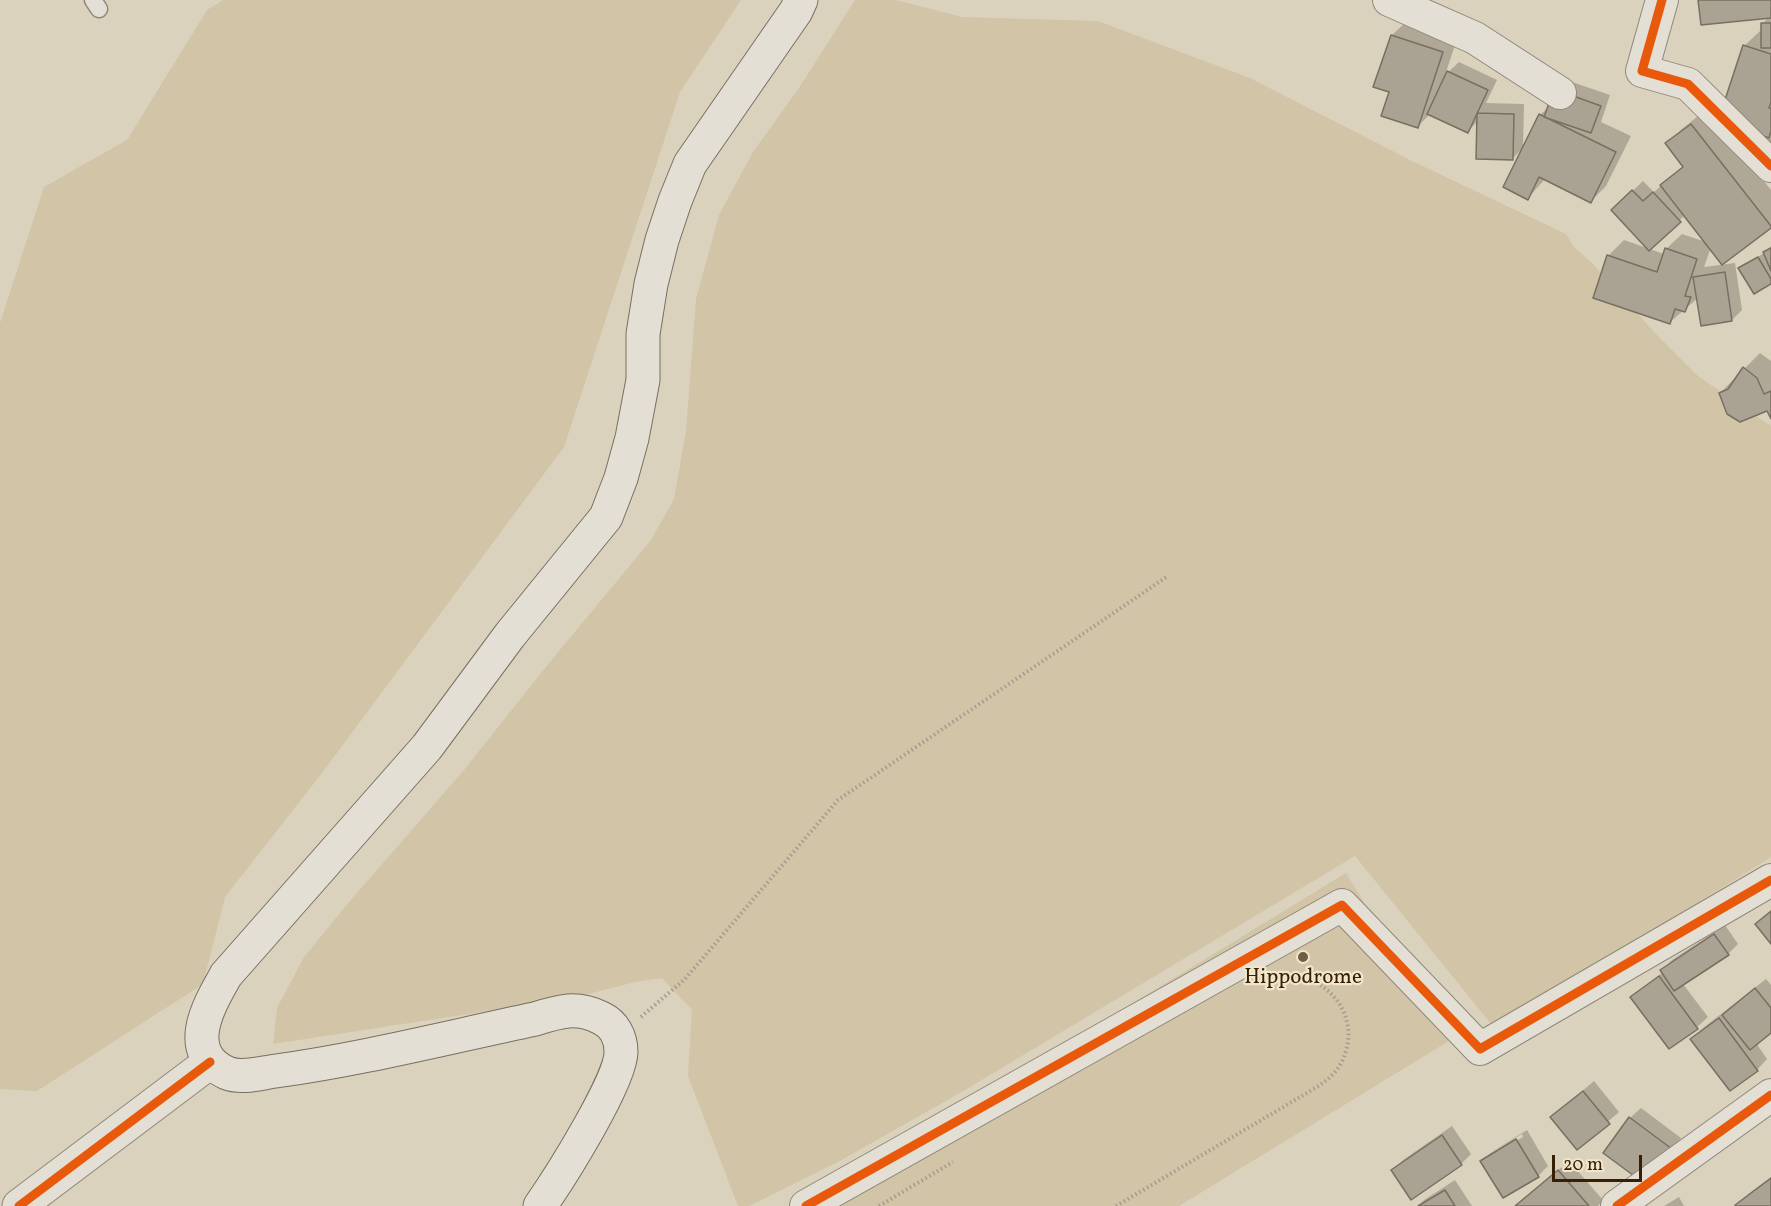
<!DOCTYPE html>
<html>
<head>
<meta charset="utf-8">
<style>
	body { margin:0 }
	#map { position:relative; width:1771px; height:1206px; overflow:hidden; background:#dbd2bd; font-family:Vollkorn,serif }
	canvas { display:block }
	.scale { position:absolute; left:1552px; top:1155px; width:90px; height:27px; box-sizing:border-box; border:3px solid #371e05; border-top:0; padding-left:8px; font-size:18px; line-height:21px; white-space:nowrap; color:#371e05; -webkit-text-stroke:4px #f0e6cc; paint-order:stroke }
</style>
</head>
<body>
<div id="map">
<canvas width="1771" height="1206"></canvas>
<div class="scale">20 m</div>
</div>
<script>
const c = document.querySelector('canvas').getContext('2d');
c.lineJoin = 'round';
function paint(path, color) { c.fillStyle = color; c.fill(path, 'evenodd'); }
function stroke(path, color, width, dash) { c.strokeStyle = color; c.lineWidth = width; c.lineCap = dash ? 'butt' : 'round'; c.setLineDash(dash || []); c.stroke(path); }
function write(font, color, halo, rows, align = 'center') {
  c.font = font + ' Vollkorn,serif'; c.lineWidth = 4.5; c.setLineDash([]); c.textBaseline = 'middle'; c.strokeStyle = halo; c.fillStyle = color; for (const [text, x, y, turn = 0] of rows) {
    c.save(); c.translate(x, y); c.rotate((+turn || 0) * Math.PI / 180); c.textAlign = isNaN(turn) ? turn : align; if (halo) c.strokeText(text, 0, 0); c.fillText(text, 0, 0); c.restore();
  }
}
const green = new Path2D(`
	M223 0H741L680 92 564 447 322 773 225 897 203 984 37 1091 0 1089V323L44 187 127 140 207 10Z
	M855 0H896L962 17 1098 21 1250 78 1412 161 1566 234 1574 247 1593 264 1656 334 1698 376 1771 426V857L1496 1030 1355 856 965 1090 838 1162 749 1206H738L688 1076 692 1010 662 978 635 982 573 998 273 1044 277 1008 304 957 350 901 464 770 549 663 651 540 674 499 686 431 696 299 719 215 753 152 799 88Z
	M1346 873 1449 1041 1179 1206H801Z`);
const shadow = new Path2D(`
	M1700 0H1771V178L1755 148 1767 135 1744 46 1760 31H1762V24L1770 16Z
	M1408 20 1458 36 1445 75 1459 62 1497 80 1486 103 1524 104 1523 148 1512 159 1479 120 1467 132 1430 114 1418 126 1391 91 1392 35Z
	M1566 80 1610 95 1601 122 1631 136 1606 186 1591 201 1545 179 1528 198 1540 115 1550 106Z
	M1707 109 1771 190V226L1711 247 1704 267 1735 263 1742 310 1732 320 1698 298 1670 322 1608 256 1624 240 1664 254 1666 249 1682 234 1706 242 1685 215 1650 249 1613 210 1643 181 1654 192 1684 165 1667 143 1683 128Z
	M1771 246V283L1740 268 1764 253Z
	M1760 353 1771 361V416L1768 409 1720 393Z
	M1725 925 1738 944 1728 954 1683 984 1708 1017 1697 1027 1670 1047 1632 997 1663 972 1662 970 1672 960Z
	M1766 979 1771 985V1031L1756 1043 1767 1059 1757 1070 1730 1089 1692 1039 1703 1028Z
	M1594 1081 1619 1112 1577 1148 1552 1117Z
	M1641 1108 1681 1138 1656 1172 1630 1118Z
	M1452 1126 1471 1154 1461 1164 1393 1170 1403 1160Z
	M1527 1130 1548 1166 1538 1176 1482 1161 1493 1151ZM1522 1134 1523 1137 1492 1155V1152Z
	M1569 1161 1603 1200 1598 1206H1516Z
	M1771 1177V1206H1738L1747 1195Z
	M1455 1180 1472 1206H1418L1424 1200Z
	M1679 1197 1684 1206H1664Z`);
const building = new Path2D(`
	M1698 0H1771V18L1701 25Z
	M1761 23H1771V48H1761Z
	M1391 35 1443 52 1418 128 1381 116 1389 92 1373 87Z
	M1743 45 1771 54V102L1769 108H1771V131L1769 138 1718 121Z
	M1447 71 1488 90 1468 133 1427 114Z
	M1554 89 1601 106 1591 133 1544 117Z
	M1477 113 1514 114 1513 160 1476 159Z
	M1539 114 1616 152 1591 203 1539 177 1528 200 1503 187Z
	M1691 124 1771 226V228L1722 265 1660 185 1683 167 1665 143Z
	M1632 190 1643 201 1653 192 1681 222 1649 251 1611 210Z
	M1665 248 1697 259 1685 296 1691 297 1685 312 1675 309 1670 324 1593 298 1607 255 1657 272Z
	M1771 248V271L1763 252Z
	M1758 257 1771 279V284L1754 294 1738 268Z
	M1725 272 1732 321 1701 326 1693 277Z
	M1743 367 1757 378 1764 394 1771 391V419L1767 411 1740 422 1727 414 1719 393 1728 389Z
	M1771 911V944L1755 924Z
	M1714 934 1729 955 1674 991 1660 970Z
	M1659 976 1698 1029 1669 1049 1630 997Z
	M1755 988 1771 1008V1033L1750 1050 1722 1015Z
	M1719 1018 1758 1071 1730 1091 1690 1039Z
	M1583 1091 1610 1124 1577 1150 1550 1117Z
	M1629 1117 1672 1149 1645 1184 1603 1153Z
	M1442 1135 1462 1165 1411 1200 1391 1170Z
	M1516 1139 1539 1177 1503 1198 1480 1161Z
	M1558 1170 1589 1206H1515Z
	M1771 1178V1206H1736L1735 1205Z
	M1445 1190 1455 1206H1418Z`);
const path = new Path2D(`
	M641 1017 685 979 838 800 1168 576
	M879 1206 953 1162
	M1116 1206 1317 1087C1326 1081 1335 1074 1340 1065 1365 1021 1331 975 1284 974`);
const service = new Path2D(`
	M93 0 99 9`);
const minor = new Path2D(`
	M1389 0 1475 38 1560 93
	M1662 0 1642 71 1688 84 1771 166
	M806 1206 1342 905 1480 1049 1771 880
	M1617 1206 1771 1095`);
const tertiary = new Path2D(`
	M19 1206 210 1062`);
const secondary = new Path2D(`
	M540 1206C559 1179 621 1081 621 1052 621 1037 614 1024 601 1018 577 1006 560 1011 535 1019 449 1037 363 1059 276 1071 261 1073 242 1079 227 1073 181 1052 209 1005 226 975L427 747 510 635 606 517 621 478 632 438 643 380V334L651 284 662 240 675 201 690 164 796 11 801 0`);
const cycleway = new Path2D(`
	M1662 0 1642 71 1688 84 1771 166
	M19 1206 210 1062
	M806 1206 1342 905 1480 1049 1771 880
	M1617 1206 1771 1095`);
const markers = [
	[1303,957,6,"#705d45"]
];
const poiNames = [
	["Hippodrome",1303,979]
];
paint(green, '#d2c4a6');
paint(shadow, '#0003');
paint(building, '#aaa292');
stroke(building, '#786f61', 1.5);
stroke(service, '#908779', 19);
stroke(minor, '#908779', 34);
stroke(tertiary, '#908779', 35);
stroke(secondary, '#786f61', 35);
stroke(path, '#a29c92', 4, [1.5, 3]);
stroke(service, '#e3dfd4', 16);
stroke(minor, '#e3dfd4', 32);
stroke(tertiary, '#e3dfd4', 33);
stroke(secondary, '#e3dfd4', 33);
stroke(cycleway, '#e8590c', 9);
for (const [x, y, r, color] of markers) { const dot = new Path2D(); dot.arc(x, y, r, 0, 2 * Math.PI); c.fillStyle = color; c.fill(dot); stroke(dot, '#f0e6cc', 2); }
write('21px', '#371e05', '#f0e6cc', poiNames);
</script>
</body>
</html>
